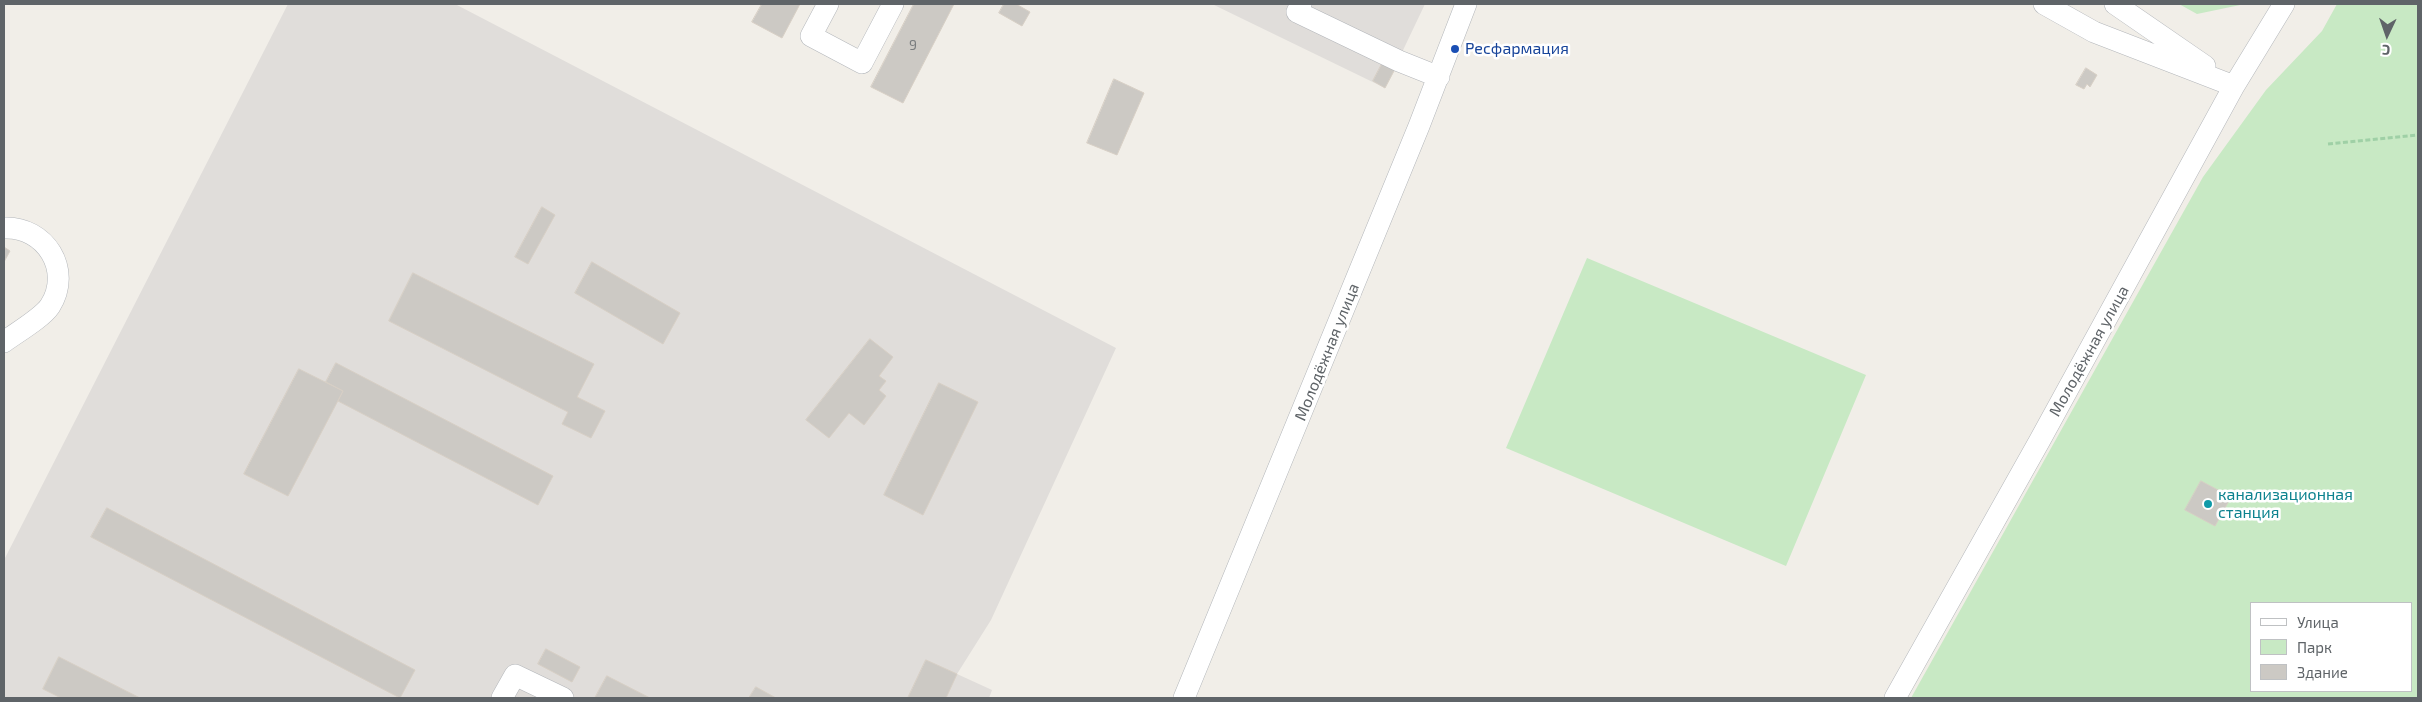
<!DOCTYPE html>
<html>
<head>
<meta charset="utf-8">
<style>
	body { margin:0 }
	#map { position:relative; width:2422px; height:702px; overflow:hidden; background:#f1eee8; font-family:"Exo 2",sans-serif }
	canvas { display:block }
	.frame { position:absolute; inset:0; border:5px solid #5f6468; pointer-events:none }
	.legend { position:absolute; left:2250px; top:602px; width:162px; height:90px; box-sizing:border-box; background:#fff; border:1px solid #bfc1c3; margin:0; padding:6px 9px; list-style:none; font-size:15px; color:#5f6468 }
	.legend li { display:flex; align-items:center; gap:10px; height:25px }
	.legend b { width:25px; border:1px solid #bfc1c3 }
	.north { position:absolute; left:2362px; top:10px; width:50px; height:50px; -webkit-text-stroke:4px #fff; paint-order:stroke; rotate:183deg; font-size:14px; font-weight:700; line-height:20px; text-align:center; color:#5f6468 }
	.north::after { content:''; display:block; margin:auto; width:18px; height:22px; background:#5f6468; clip-path:polygon(50% 0,100% 100%,50% 72%,0 100%) }
</style>
</head>
<body>
<div id="map">
<canvas width="2422" height="702"></canvas>
<div class="frame"></div>
<ul class="legend">
<li><b style="height:6px;background:#fff"></b>Улица</li>
<li><b style="height:14px;background:#c8e9c4"></b>Парк</li>
<li><b style="height:14px;background:#ccc9c4"></b>Здание</li>
</ul>
<div class="north">С</div>
</div>
<script>
const c = document.querySelector('canvas').getContext('2d');
c.lineJoin = 'round';
function paint(path, color) { c.fillStyle = color; c.fill(path, 'evenodd'); }
function stroke(path, color, width, dash) { c.strokeStyle = color; c.lineWidth = width; c.lineCap = dash ? 'butt' : 'round'; c.setLineDash(dash || []); c.stroke(path); }
function write(font, color, halo, rows, align = 'center') {
  c.font = font + ' "Exo 2",sans-serif'; c.lineWidth = 5; c.setLineDash([]); c.textBaseline = 'middle'; c.strokeStyle = halo; c.fillStyle = color; for (const [text, x, y, turn = 0] of rows) {
    c.save(); c.translate(x, y); c.rotate((+turn || 0) * Math.PI / 180); c.textAlign = isNaN(turn) ? turn : align; if (halo) c.strokeText(text, 0, 0); c.fillText(text, 0, 0); c.restore();
  }
}
const industrial = new Path2D(`
	M288 4H455L1116 348 991 620 957 674 992 690 989 698H4V560Z
	M1212 4H1425L1385 88Z`);
const green = new Path2D(`
	M2179 4H2245L2197 14Z
	M2337 4H2418V698H1911L2203 177 2266 90 2322 31ZM2251 603H2411V691H2251Z
	M1587 258 1866 375 1786 566 1506 448Z`);
const building = new Path2D(`
	M762 4H800L782 38 752 22Z
	M914 4H954L903 103 871 87Z
	M1004 4H1016L1030 12 1022 26 999 13Z
	M1383 62 1395 69 1385 88 1373 81Z
	M2086 68 2097 75 2090 87 2087 84 2084 89 2076 85Z
	M1114 79 1144 93 1117 155 1087 143Z
	M542 207 555 215 528 264 515 257Z
	M4 247 10 251 4 262Z
	M592 262 680 313 663 344 575 293Z
	M413 273 594 364 577 397 605 411 591 438 562 424 568 412 389 321Z
	M870 339 893 357 879 376 886 381 879 390 886 396 864 425 849 413 829 438 806 420Z
	M336 363 553 476 538 505 338 401 343 391 326 382Z
	M299 369 343 391 288 496 244 474Z
	M939 383 978 402 923 515 884 495Z
	M2201 481 2231 497 2215 526 2185 510Z
	M107 508 415 670 400 698 91 537Z
	M546 649 580 667 572 682 538 664Z
	M59 657 140 698H61L43 689Z
	M926 660 957 674 946 698H908Z
	M607 676 650 698H595Z
	M756 687 776 698H749Z`);
const path = new Path2D(`
	M2328 144 2418 135`);
const minor = new Path2D(`
	M828 4 811 36 862 63 893 4
	M1301 4 1297 12 1399 61 1439 77
	M2044 4 2094 32 2234 86
	M2115 4 2205 66
	M4 228C45 226 73 270 50 306 42 318 16 333 4 342
	M502 698 515 675 563 698
	M1184 698 1419 126 1466 4
	M1895 698 2040 440 2234 86 2284 4`);
const markers = [
	[1455,49,5,"#1a4fb4"],
	[2208,504,5,"#0f9aa8"]
];
const numberNames = [
	["9",913,45]
];
const transitNames = [
	["Ресфармация",1465,49]
];
const streetNames = [
	["Молодёжная улица",2089,351,-61],
	["Молодёжная улица",1327,352,-68]
];
const cultureNames = [
	["канализационная",2218,495],
	["станция",2218,513]
];
paint(industrial, '#e0ddda');
paint(green, '#c8e9c4');
paint(building, '#ccc9c4');
stroke(building, '#d7cfc5', 1);
stroke(minor, '#b3b6ba', 22);
stroke(path, '#9fd0a6', 3, [5, 2.5]);
stroke(minor, '#fff', 21);
for (const [x, y, r, color] of markers) { const dot = new Path2D(); dot.arc(x, y, r, 0, 2 * Math.PI); c.fillStyle = color; c.fill(dot); stroke(dot, '#fff', 2); }
write('14px', '#7a7d7f', null, numberNames);
write('16px', '#164399', '#fff', transitNames, 'left');
write('16px', '#5f6468', '#fff', streetNames);
write('16px', '#0d838f', '#fff', cultureNames, 'left');
</script>
</body>
</html>
